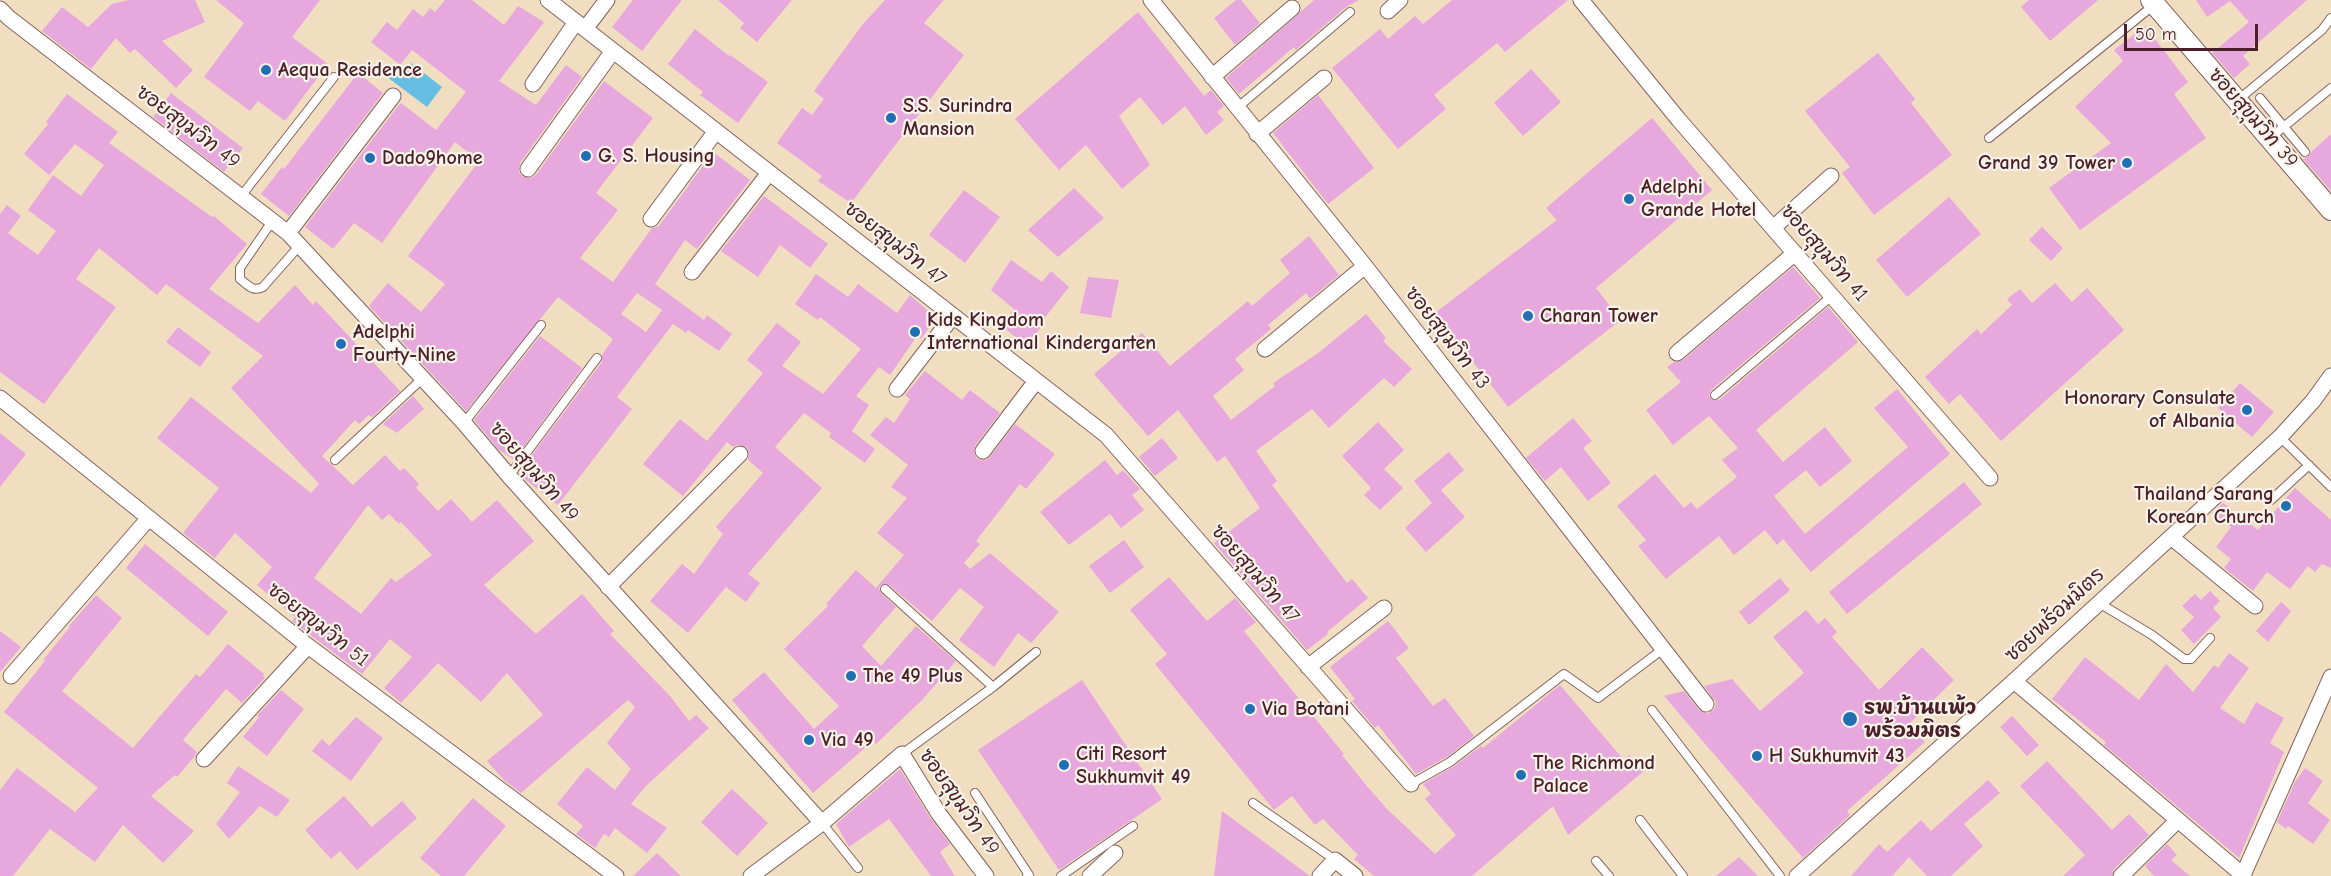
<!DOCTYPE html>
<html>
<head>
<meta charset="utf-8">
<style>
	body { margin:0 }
	#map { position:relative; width:2331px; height:876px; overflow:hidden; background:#f1dec0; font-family:"Comic Neue",sans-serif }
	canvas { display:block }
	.scale { position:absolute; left:2124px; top:24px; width:134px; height:27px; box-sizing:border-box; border:3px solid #4a1f2b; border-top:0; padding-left:8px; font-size:18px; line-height:21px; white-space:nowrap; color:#4a1f2b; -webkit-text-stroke:4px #f7f3e8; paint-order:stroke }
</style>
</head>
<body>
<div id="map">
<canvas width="2331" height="876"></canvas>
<div class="scale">50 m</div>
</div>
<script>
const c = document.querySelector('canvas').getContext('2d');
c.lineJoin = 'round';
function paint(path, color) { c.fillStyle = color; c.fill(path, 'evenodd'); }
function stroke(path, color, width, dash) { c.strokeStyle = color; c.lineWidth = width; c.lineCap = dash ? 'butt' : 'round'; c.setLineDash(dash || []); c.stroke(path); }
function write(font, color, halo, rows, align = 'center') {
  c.font = font + ' "Comic Neue","Playpen Sans Thai",sans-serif'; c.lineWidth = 4.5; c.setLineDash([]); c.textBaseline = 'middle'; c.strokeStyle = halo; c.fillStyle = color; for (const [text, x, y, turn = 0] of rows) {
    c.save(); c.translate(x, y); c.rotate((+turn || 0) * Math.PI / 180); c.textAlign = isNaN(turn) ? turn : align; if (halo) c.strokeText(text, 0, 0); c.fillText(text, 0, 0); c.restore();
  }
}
const water = new Path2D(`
	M411 63 442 87 427 107 387 77 395 67 404 73Z`);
const building = new Path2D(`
	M128 0H195L205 22 162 41 193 70 176 88 135 49 130 53 116 38 91 69 42 31 62 7 88 27 112 4Z
	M216 0H320L292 37 328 64 285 121 258 101 250 111 204 77 244 23Z
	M445 0H472L504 25 518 6 544 22 499 81 536 105 566 65 582 77 520 163 519 172 523 177 531 178 536 175 604 81 653 118 596 193 618 210 580 258 613 282 652 228 659 226 713 152 750 180 697 249 685 240 655 284 704 320 707 315 732 334 719 351 688 330 686 333 673 324 617 397 632 409 558 505 526 480 523 477 528 471 523 467 602 362V355L613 339 558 297 466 411 369 306 388 283 421 312 445 284 408 256 479 161 455 142 382 243 354 223 333 249 305 227 399 105 401 103 436 130 466 92 412 50 400 65 371 42 387 22 397 30 413 9 423 17 430 8 435 12ZM637 293 662 310 646 332 621 314Z
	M633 0H682L642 51 612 27Z
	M718 0H792L757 42 740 28 744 23Z
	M885 0H944L924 23 964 55 851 203 818 181 822 176 777 143 802 108 812 115 824 99 814 91 862 25Z
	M1236 0H1241L1260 23 1235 45 1214 18Z
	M1314 0H1359L1346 7 1296 50 1294 47 1239 94 1226 78Z
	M1452 0H1568L1505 52 1497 43 1434 95 1446 109 1398 149 1332 68 1380 29 1388 39 1415 16 1423 24Z
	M2029 0H2098L2050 41 2021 7Z
	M2196 0H2307L2243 56 2250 64 2234 78 2212 53 2249 22 2230 1 2207 17Z
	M1138 12 1204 96 1211 90 1224 106 1217 112 1224 120 1206 135 1185 106 1163 125 1140 97 1119 116 1150 165 1122 189 1086 145 1059 170 1015 119Z
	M2145 26 2188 82 2174 94 2206 138 2080 230 2049 188 2111 143 2075 107 2123 61 2114 50Z
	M695 29 729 56 730 55 768 82 738 123 700 95 703 92 668 64Z
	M1878 53 1915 99 1911 103 1952 155 1874 215 1842 173 1850 167 1805 111Z
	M1531 69 1561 102 1523 136 1494 103Z
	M358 73 383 93 289 216 261 194 282 167 284 169Z
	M171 93 243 148 224 172 153 117Z
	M67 94 118 132 109 143 212 217 214 216 247 244 209 289 258 323 295 285 313 305 316 301 400 391 372 417 369 415 359 424 355 420 322 456 353 485 385 455 400 471 404 468 419 484 416 488 438 511 451 499 472 522 497 500 534 541 484 585 536 634 582 594 614 631 610 634 670 696 689 721 696 715 709 728 645 787 631 804 667 828 647 853 615 828 609 837 604 834 595 848 576 834 583 826 557 804 587 767 615 790 631 769 607 743 635 707 628 700 521 793 504 780 487 761 543 715 507 673 481 702 438 663 401 703 384 688 412 657 390 639 362 674 292 621 295 617 257 585 272 567 235 533 215 558 183 533 219 488 157 438 191 397 311 493 319 484 231 388 263 356 166 284 157 295 99 248 76 279 116 307 44 404 0 372V214L7 205 21 216 8 233 38 255 56 231 28 210 53 175 81 196 104 165 75 144 49 175 24 154 48 124 46 122ZM368 505 382 520 389 514 399 524 401 522 432 555 396 582 391 578 361 614 314 578Z
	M1318 95 1374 168 1328 204 1273 133Z
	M1652 118 1712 190 1596 288 1621 320 1508 407 1435 313 1557 220 1546 208Z
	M2331 134V191L2303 159 2309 156 2311 152Z
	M1074 188 1104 218 1058 257 1028 230Z
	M964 190 1000 217 965 263 929 235Z
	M764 196 828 244 810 268 780 245 758 277 721 251Z
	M1949 197 1981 234 1907 297 1876 260Z
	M2042 227 2063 248 2051 261 2029 240Z
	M1309 236 1339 275 1310 299 1306 293 1268 325 1271 329 1235 359 1244 370 1213 396 1231 420 1275 386 1273 383 1317 354 1366 314 1386 338 1383 341 1412 369 1394 387 1384 378 1329 428 1312 409 1256 451 1277 481 1272 485 1347 583 1352 579 1368 598 1327 632 1328 634 1307 650 1214 543 1260 508 1225 456 1217 462 1178 410 1148 436 1094 374 1142 333 1170 366 1248 301 1252 306 1290 273 1280 260Z
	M1011 260 1042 282 1051 271 1069 287 1043 320 1045 322 1026 346 1001 325 1014 309 991 290Z
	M1793 267 1820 298 1711 390 1709 395 1712 400H1719L1828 307 1858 342 1756 430 1783 462 1825 427 1852 461 1820 487 1806 470 1774 496 1805 534 1908 447 1874 408 1897 389 1950 454 1811 572 1783 539 1777 545 1765 530 1734 555 1719 536 1666 579 1638 546 1646 540 1617 506 1655 474 1684 508 1691 502 1697 509 1737 477 1722 460 1738 448 1709 416 1673 445 1646 410 1681 382 1667 367 1674 362 1683 360Z
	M816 274 848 297 858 284 897 313 910 295 936 318 921 339 917 336 890 375 879 367 856 396 869 405 852 431 875 449 865 463 829 437 831 433 804 413 775 447 822 488 748 574 760 583 746 602 726 587 688 633 650 601 682 564 694 574 723 534 716 527 763 473 748 460 749 452 746 447 738 445 733 447 727 442 683 496 643 464 680 419 707 441 763 373 747 360 777 323 801 342 782 366 823 394 861 349 820 317 818 320 795 304Z
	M1088 277 1119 280 1111 318 1080 313Z
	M2055 283 2072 302 2087 288 2124 330 2001 441 1960 394 1949 404 1925 377 1977 329 1981 334 2012 305 2007 299 2020 289 2032 303Z
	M178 327 211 352 200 367 166 342Z
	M540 336 582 368 514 460 498 449 474 420Z
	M925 371 962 400 970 390 1000 413 975 446 974 454 978 459 986 460 990 457 1015 424 1055 454 1026 489 1020 484 976 541 980 544 964 563 970 569 990 553 1059 612 1031 643 1018 633 994 667 959 640 984 607 960 588 932 621 889 585H881L879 588 881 593 896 607 862 646 881 666 916 626 956 661 922 700 876 744 873 741 813 793 732 700 764 672 814 729 839 706 784 649 828 606 826 604 856 570 876 588 904 555 877 533 907 498 891 487 908 465 870 435 886 417 894 423 910 399 905 395Z
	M2240 383 2274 412 2252 437 2218 408Z
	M413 396 424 409 397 433 383 424Z
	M1573 418 1592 441 1583 448 1611 483 1588 501 1561 467 1545 481 1526 458Z
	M1378 422 1404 450 1384 469 1403 488 1380 510 1364 495 1371 488 1342 456Z
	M0 433 26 454 0 487Z
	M1162 438 1178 458 1155 476 1139 457Z
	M1449 452 1464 470 1441 490 1465 517 1426 552 1405 528 1432 503 1414 481Z
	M1105 460 1117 475 1123 470 1140 489 1132 495 1144 510 1121 528 1110 514 1069 545 1040 512Z
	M1964 482 1982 504 1847 614 1829 592Z
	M2295 488 2331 520V568L2322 564 2315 572 2308 566 2290 589 2267 572 2253 591 2224 568 2231 559 2216 547 2231 527 2212 513 2223 503 2258 530Z
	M1124 540 1144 567 1110 593 1089 566Z
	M145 544 228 612 208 636 126 568Z
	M1169 577 1207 621 1235 598 1256 622 1244 631 1344 754 1342 755 1366 785 1387 809 1435 854 1456 835 1425 799 1431 794 1423 784 1453 767 1481 746 1483 748 1560 685 1623 759 1629 755 1645 770 1568 835 1553 806 1472 876H1374L1354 859 1358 855 1323 819 1315 825 1292 796 1274 810 1155 664 1167 654 1130 610Z
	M1780 578 1790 590 1749 625 1739 612Z
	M2210 591 2220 601 2213 608 2221 617 2194 644 2181 630 2194 617 2182 606 2195 594 2201 600Z
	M96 595 122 618 62 691 133 748 196 674 200 677 228 644 264 674 263 676 265 678 242 703 226 689 183 740 197 752 195 756 177 777 175 775 151 796 194 831 163 863 123 825 95 862 50 829 13 876H0V790L17 768 75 812 98 788 4 712 45 661 43 660 70 627 69 626Z
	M2281 602 2291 611 2268 642 2256 631Z
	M1806 610 1818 624 1825 618 1837 632 1832 637 1879 690 1922 647 1954 680 1909 724 1925 742 1847 811 1850 815 1803 858 1664 696 1684 691 1699 710 1708 714 1715 708 1716 702 1704 686 1732 679 1760 711 1804 673 1773 637Z
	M1388 621 1409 648 1396 658 1433 706 1445 698 1474 736 1447 757 1416 774 1378 725 1375 728 1352 701 1355 699 1330 667Z
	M0 631 21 647 0 672Z
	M2229 653 2249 668 2220 708 2244 724 2256 702 2284 718 2270 743 2284 752 2239 858 2104 745 2106 742 2052 699 2085 657 2139 700 2166 664 2193 692 2214 665 2218 668Z
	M1082 680 1162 799 1059 870 978 750Z
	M281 690 304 709 267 756 243 737 259 717 257 716Z
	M2012 716 2039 745 2027 756 2000 727Z
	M356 717 383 738 351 781 312 751 322 739 329 746Z
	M2047 761 2112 830 2129 814 2149 835 2114 869 2112 876H2063L2085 855 2020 786Z
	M238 766 290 800 277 817 260 806 229 839 216 824 240 792 227 783Z
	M2305 768 2323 781 2308 803 2330 820 2313 844 2288 826 2286 829 2277 822 2295 782Z
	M900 769 931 819 950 844 940 852 955 876H931L889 819 849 847 836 824Z
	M1988 780 2000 793 1964 824 1983 846 1951 876H1927L1909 857 1892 876H1851L1879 844 1887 852 1921 820 1931 831Z
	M732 789 768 823 737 856 701 822Z
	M344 796 372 827 402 801 417 818 357 870 340 851 331 859 305 830Z
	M473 798 506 826 464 876H441L420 858Z
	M1222 811 1310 876H1214Z
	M2167 844 2177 855 2171 860 2190 876H2154L2145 866Z
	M657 853 681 876H633Z
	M1739 857 1758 876H1716Z`);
const service = new Path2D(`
	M2260 98 2305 152
	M2238 100 2322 30 2331 18
	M1237 108 1350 12
	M1989 138 2154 5
	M2270 138 2331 88
	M242 195 334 77
	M273 220 240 268V279C249 286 253 292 263 287L300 245
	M1715 395 1833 295
	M464 423 541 325
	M2280 437 2331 487
	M335 460 423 378
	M509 476 597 358
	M2271 500 2309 465
	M885 589 993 687
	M2099 603 2152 635 2184 659H2191L2210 638
	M1652 710 1780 876
	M902 754 993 687 1036 652
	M1411 784 1450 762 1564 674 1598 698 1663 649
	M975 793 1029 875 1027 876
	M1253 803 1335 860
	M1640 820 1683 876
	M822 823 858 868
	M1596 861 1609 876
	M1061 876 1133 826`);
const minor = new Path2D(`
	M548 0 1106 435 1411 784
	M1151 0 1365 266 1706 704
	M1581 0 1679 120 1990 478
	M0 9 9 18 288 233 464 423 509 476 822 823
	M1388 11 1400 0
	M585 29 607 0
	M1212 77 1292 8
	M533 84 576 22
	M1257 134 1324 78
	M528 169 613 51
	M651 219 716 131
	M1773 228 1831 176
	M288 233 393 96
	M692 272 769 173
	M1265 349 1365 266
	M1677 353 1795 253
	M897 389 953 316
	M0 398 308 646 616 876
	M983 451 1036 381
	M2171 537 2255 606
	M608 587 740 454
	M1308 667 1384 608
	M11 676 149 518
	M2014 681 2244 876
	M204 759 308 646
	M2243 875 2331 677
	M751 876 822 823 902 754 939 814 986 876
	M1090 876 1115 853
	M1320 876 1335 860 1355 876
	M1797 876 2014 681 2280 437 2313 401 2331 376
	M2121 876 2178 820`);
const tertiary = new Path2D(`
	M2151 0 2331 210`);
const markers = [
	[266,70,6,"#1f6fb2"],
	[891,118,6,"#1f6fb2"],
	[586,156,6,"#1f6fb2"],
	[370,158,6,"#1f6fb2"],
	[2127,163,6,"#1f6fb2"],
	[1629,199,6,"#1f6fb2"],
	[1528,316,6,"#1f6fb2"],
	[915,332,6,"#1f6fb2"],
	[341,344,6,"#1f6fb2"],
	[2247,410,6,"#1f6fb2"],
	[2286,506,6,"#1f6fb2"],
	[851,676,6,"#1f6fb2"],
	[1250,709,6,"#1f6fb2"],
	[1850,719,8,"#1f6fb2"],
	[809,740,6,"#1f6fb2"],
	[1757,756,6,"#1f6fb2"],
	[1064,765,6,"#1f6fb2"],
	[1521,775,6,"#1f6fb2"]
];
const poiNames = [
	["Aequa Residence",278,70],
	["S.S. Surindra",903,106],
	["Mansion",903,129],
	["G. S. Housing",598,156],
	["Dado9home",382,158],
	["Grand 39 Tower",2115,163,"right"],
	["Adelphi",1641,187],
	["Grande Hotel",1641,210],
	["Charan Tower",1540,316],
	["Kids Kingdom",927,320],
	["International Kindergarten",927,343],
	["Adelphi",353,332],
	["Fourty-Nine",353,355],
	["Honorary Consulate",2235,398,"right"],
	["of Albania",2235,421,"right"],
	["Thailand Sarang",2274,494,"right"],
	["Korean Church",2274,517,"right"],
	["The 49 Plus",863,676],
	["รพ.บ้านแพ้ว",1864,708],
	["พร้อมมิตร",1864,731],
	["Via Botani",1262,709],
	["Via 49",821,740],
	["Citi Resort",1076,754],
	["Sukhumvit 49",1076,777],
	["H Sukhumvit 43",1769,756],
	["The Richmond",1533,763],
	["Palace",1533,786]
];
const streetNames = [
	["ซอยสุขุมวิท 39",2253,118,49],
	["ซอยสุขุมวิท 49",188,127,37],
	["ซอยสุขุมวิท 47",895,244,38],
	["ซอยสุขุมวิท 41",1824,253,49],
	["ซอยสุขุมวิท 43",1447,338,52],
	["ซอยสุขุมวิท 49",534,472,49],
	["ซอยสุขุมวิท 47",1255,574,49],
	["ซอยพร้อมมิตร",2055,615,-43],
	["ซอยสุขุมวิท 51",318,625,38],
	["ซอยสุขุมวิท 49",959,802,55]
];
paint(water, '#66bfe3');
paint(building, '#e7a8dd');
stroke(service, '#84625f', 10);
stroke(minor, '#84625f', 17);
stroke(tertiary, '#84625f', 22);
stroke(service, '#fff', 8);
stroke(minor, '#fff', 15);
stroke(tertiary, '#fff', 20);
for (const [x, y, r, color] of markers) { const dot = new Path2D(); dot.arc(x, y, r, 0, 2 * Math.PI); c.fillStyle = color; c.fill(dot); stroke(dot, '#f7f3e8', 2); }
write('bold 20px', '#4a1f2b', '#f7f3e8', poiNames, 'left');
write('20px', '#4a1f2b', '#f7f3e8', streetNames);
</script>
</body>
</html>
